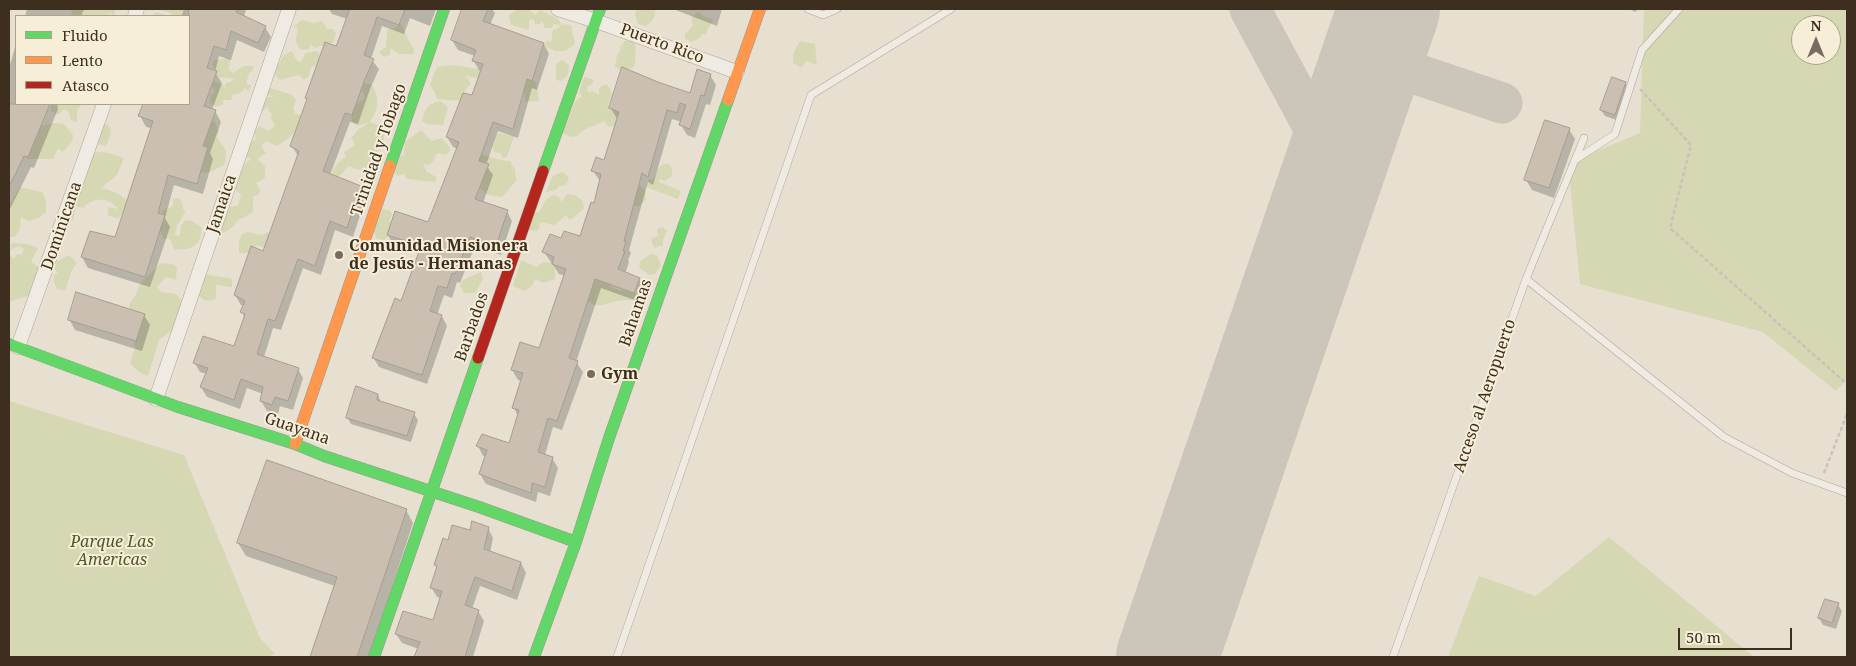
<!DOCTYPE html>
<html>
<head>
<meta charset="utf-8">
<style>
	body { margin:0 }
	#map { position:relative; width:1856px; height:666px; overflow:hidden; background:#e7e0d1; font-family:"Noto Serif",serif }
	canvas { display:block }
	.frame { position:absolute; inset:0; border:10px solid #3d2e20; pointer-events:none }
	.legend { position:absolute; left:15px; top:15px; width:175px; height:90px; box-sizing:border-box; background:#f7eed8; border:1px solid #ada18e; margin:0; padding:6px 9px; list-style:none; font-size:15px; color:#3d2e20 }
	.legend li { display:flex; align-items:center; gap:10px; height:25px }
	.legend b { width:25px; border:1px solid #ada18e }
	.north { position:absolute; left:1791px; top:15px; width:50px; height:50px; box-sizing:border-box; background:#f7eed8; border:1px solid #ada18e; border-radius:50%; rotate:0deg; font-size:14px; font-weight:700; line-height:20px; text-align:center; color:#3d2e20 }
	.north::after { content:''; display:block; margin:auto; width:18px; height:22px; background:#786c5e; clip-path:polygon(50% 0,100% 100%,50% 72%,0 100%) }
	.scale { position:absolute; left:1678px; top:628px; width:114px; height:22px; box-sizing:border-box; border:2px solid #3d2e20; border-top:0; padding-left:6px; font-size:15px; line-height:18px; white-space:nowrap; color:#3d2e20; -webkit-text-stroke:4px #f7eed8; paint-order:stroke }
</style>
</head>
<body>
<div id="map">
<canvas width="1856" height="666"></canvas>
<div class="frame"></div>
<ul class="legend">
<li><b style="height:6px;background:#63d668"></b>Fluido</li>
<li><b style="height:6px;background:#ff974d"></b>Lento</li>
<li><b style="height:6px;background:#b3261e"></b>Atasco</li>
</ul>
<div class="north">N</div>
<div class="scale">50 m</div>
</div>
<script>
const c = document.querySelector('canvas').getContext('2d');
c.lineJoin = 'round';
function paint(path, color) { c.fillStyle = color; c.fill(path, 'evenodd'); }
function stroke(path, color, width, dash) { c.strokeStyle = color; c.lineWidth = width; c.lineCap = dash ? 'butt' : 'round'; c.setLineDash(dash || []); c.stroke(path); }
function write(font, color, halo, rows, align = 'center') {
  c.font = font + ' "Noto Serif",serif'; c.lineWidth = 4; c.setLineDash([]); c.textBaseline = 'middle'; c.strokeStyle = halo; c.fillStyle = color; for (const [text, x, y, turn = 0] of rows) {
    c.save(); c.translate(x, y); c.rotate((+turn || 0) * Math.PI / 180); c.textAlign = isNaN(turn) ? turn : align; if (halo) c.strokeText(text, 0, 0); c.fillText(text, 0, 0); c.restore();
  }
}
const green = new Path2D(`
	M71 9H116L114 16 109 13 108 16H72Z
	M158 9H184L186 16H152L156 12 168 16 172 15 170 13Z
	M514 9H529L535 15 540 10 558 19 561 24 571 25 575 44 565 51H555L545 46 547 40 551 42 553 30 558 28 561 25 553 24 552 28H545L542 21 540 24H535L534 20 531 19 529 21V30L511 25 509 16 512 12 515 13Z
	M637 9H654C657 17 652 21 646 26L638 24 635 15Z
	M1644 9H1847V379L1836 391 1763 332 1580 284 1568 163 1640 133ZM1801 25H1831V55H1801Z
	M698 11 703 16 713 20 705 35 702 34 700 38 692 42 685 39V34L693 25 691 18Z
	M302 20 314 23 322 21 327 29H333L336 33 334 42 315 48 311 44 309 49 302 50C295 44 295 39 298 30L294 26Z
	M400 23C406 33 408 40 414 49L413 54H399L390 48V55L384 57 379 52 386 47 387 30 397 27Z
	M625 41H634C636 48 636 59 634 67 628 70 622 72 615 67L617 55 621 50 620 47Z
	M800 41 815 44 817 65 806 61 802 68 793 63V54Z
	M292 51 296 59 300 63 306 53 318 51 320 56 318 64 311 67 309 76 304 80 299 75 280 80 273 73 283 56Z
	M230 58 229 70 233 73 243 66H254L252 71 249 73 246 84 251 85 249 92 245 88 239 94H233L231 100H222L224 104 216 107 210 102 211 95 215 92 211 84 215 81 223 85 225 89V84L235 79 218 77 212 64 214 60Z
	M562 60 569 65 568 75 561 81 556 80V64Z
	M452 65C480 69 509 73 536 82L539 101 525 102 524 91 478 78 466 76 471 84 466 89 460 101 437 99 434 91 430 85 437 67Z
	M584 77 594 80 592 84 587 87 588 93 592 91 599 95V89L601 86 606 84C614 91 612 98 607 106L621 113 615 126 609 127 604 121C598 124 594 126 588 128 575 134 579 142 562 133L575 101 581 97V94L579 93Z
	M363 83 371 84C380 95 379 110 370 122L384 127V139L378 144 377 154 368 170 355 169 349 166 337 178 331 176C335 166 337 162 346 157L344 152 354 146V141L351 138 359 129 368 123 357 126 351 120C352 109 355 104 365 98L362 91Z
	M268 87 292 95 296 100 293 109 295 114 301 115C298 131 290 138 277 146L266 141 261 146 266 153 257 159 265 166V178L256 183 260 190 259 195 253 196V212L243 218 239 219C232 230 223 234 210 237L222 203 231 207 238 205 241 195 234 188C237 176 241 167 251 159L245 156V146L256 139 255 131 260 126 268 131 275 126 271 118 272 115 268 109V106L263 111 260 110 264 97H272L274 96 266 95Z
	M440 101 448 107 443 125 427 124 422 121C424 109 428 104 440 101Z
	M51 104 55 105V104H82L77 110V122L71 120 69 112 64 109 58 115 51 111Z
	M208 116 215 122 219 131 217 137 226 151 225 164 211 172 200 173 195 166 203 146Z
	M54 123 64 124 73 135 72 142 62 152 58 148 53 159H27L40 126Z
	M107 124 110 128 111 134 106 146 94 143 98 127Z
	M421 130 432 141 441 138 449 146 450 151 446 155 438 153 435 156 433 162 428 165 423 163 426 171 436 177V182L407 179 404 174 397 176 394 172 401 156 406 154 404 153 405 142Z
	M498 133 514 136 507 157 503 158 500 153 494 152 493 147Z
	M98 152 109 153 124 158 117 175 101 188C113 191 121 194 130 203L118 219 108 215V207L118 209C107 196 94 197 83 208L76 206 73 220 68 221 89 155Z
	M481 154C491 157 500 161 510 161L515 170 516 181 502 197 488 195 475 184 484 163 477 160Z
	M663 164H669L672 169V176L665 181 660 179 659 182 681 191 678 199 646 187 649 179 653 180 657 170Z
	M562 172 567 175 569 179 566 185 559 186 555 190 546 192 553 176Z
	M641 186 645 190 646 200 639 206H632L636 187Z
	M20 187 42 192 46 201V212L39 218 28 221 21 217 20 229 15 237H9V213L11 212 10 204Z
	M567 194 575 195 583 201 584 208 572 219H569L566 215 555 225 540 222 539 229 537 231 527 230 529 214 540 211C546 201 542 201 554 195L560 198 561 202Z
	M180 198 185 212 177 226 175 235 178 236 180 234 181 225 186 220 192 221 201 227C204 244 190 252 174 249L170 239H164L158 227 164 217 162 211 173 206V199Z
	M383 209 390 211 392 214C387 225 395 228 385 240L377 239 373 230Z
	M663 227 667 231 663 240V245L655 248 652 244 651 238 659 236 657 232 658 228Z
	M248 232 262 235 268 232 270 238 265 248 257 245 249 253H239V242L242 234Z
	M12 243 27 244 38 248 31 262 38 267 36 283 28 296 11 301 9 300V254L14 259 17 254 21 255 24 249 19 246 10 250Z
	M651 254 657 255 661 265 655 274 649 275 639 267 641 260Z
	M69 255 77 263 72 270 65 291 57 289 53 279 55 274 58 273 56 270H52L54 263Z
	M521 260 536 267 543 262 552 263 555 270V279L544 283 535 279 532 286 524 291 513 286Z
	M161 263 172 264 177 267 176 280 166 277 157 287 161 292 176 294 186 306 180 324 159 340 148 376 139 372 130 363 135 348 129 305 135 296 140 284Z
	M481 272 483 279 475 293H464L460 286 463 280Z
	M206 275 230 278 232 280V287L216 285V297L214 300C203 303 201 297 194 291L199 278Z
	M599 280 608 282C614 292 622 291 632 290L637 295 633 300C628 300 622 300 616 301 607 304 593 310 587 299L594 281Z
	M9 401 184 455 260 638 275 654 268 657H9Z
	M1609 537 1754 657H1448L1479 576 1536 596Z`);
const shadow = new Path2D(`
	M27 9H84L81 16H25Z
	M184 9H246L244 17 265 27 271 37 264 52 237 40 231 60 219 56 215 72 222 83 212 110 215 111 221 122 210 153 213 159 203 194 174 185 165 218 170 227 150 287 88 268 82 257 116 239 151 128 146 127 140 116 144 104H189V16H182Z
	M329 9H436L430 26 410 18 404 34 382 26 371 59 379 69 370 89 358 124 350 122 330 175 361 187 366 197 353 237 335 230 321 275 303 268 281 330 273 328 264 357 298 369 303 378 293 410 280 406 278 414 267 411 261 401 263 394 247 388 240 409 207 397 201 387 207 374 200 372 194 362 234 348 245 318 242 312 244 306 241 305 235 295 264 253 298 156 292 146 308 100 306 98 337 47 347 19 332 14Z
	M463 9H492L495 13 490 25 544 44 549 54 537 90 532 88 518 138 498 131 486 165 493 175 483 203 507 211 512 221 501 255 475 246 460 283 457 282 452 298 444 295 437 315 442 316 447 326 427 384 379 367 373 357 402 302 420 253 393 245 388 235 429 224 458 149 453 147 447 137 473 96 482 71 479 70 473 60 475 56 458 50 452 40Z
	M673 9H722L717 26Z
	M1628 9H1637L1636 12Z
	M16 44V104H57L58 109 34 168 31 167 9 211V68Z
	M710 75 716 85 710 105 706 104 695 138 687 135 681 125 682 122 672 119 653 185 648 182 629 250 631 253 628 260 629 262 625 274 639 279 645 289 640 302 601 288 576 362 583 372 562 430 553 427 545 455 552 458 558 468 550 496 538 492 536 502 486 484 480 474 486 457 483 456 478 446 510 444 518 416 514 408 522 381 518 380 512 370 540 350 565 276 559 274 544 252 562 240 581 238 595 204 600 181 593 171 605 162 619 119 616 117 610 107 691 94Z
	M1625 83 1629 90 1619 121 1605 116 1601 110Z
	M1569 129 1575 139 1554 198 1532 190 1526 180Z
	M144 315 150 325 142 351 75 330 69 319Z
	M378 395 381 402 414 414 418 420 411 442 351 424 347 417Z
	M406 510 413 523 369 657H311L335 586 246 556 238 543Z
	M488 528 493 538 490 553 521 563 526 573 517 600 480 586 472 609 478 611 484 621 473 657H416L419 649 402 643 396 634 434 621 441 598 437 597 431 587 438 569 435 565 449 542 471 532Z
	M1838 605 1842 611 1836 629 1823 625 1819 618Z`);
const taxiway = new Path2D(`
	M1250 9 1335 167
	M1372 59 1502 103`);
const runway = new Path2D(`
	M1167 657 1389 9`);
const building = new Path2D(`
	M189 9H238L236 12 266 26 258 43 231 31 226 50 214 46 207 68 217 71 204 106 216 110 203 146 208 147 197 184 168 175 158 213 165 215 145 277 81 257 90 231 115 237 153 121 138 116 143 104H189Z
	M350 9H405L399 25 377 17 364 55 374 59 365 79 352 115 345 113 323 171 361 186 347 228 330 221 315 266 298 259 275 321 268 319 257 354 299 368 288 401 275 397 272 405 260 401 263 387 241 379 234 400 200 387 208 368 193 363 203 336 234 346 245 314 240 312 245 301 234 295 251 246 263 251 299 151 290 146 307 99 305 98 325 42 336 46Z
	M462 9H488L483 21 544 43 532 81 527 79 513 129 493 122 479 161 489 164 475 199 508 210 496 246 470 237 455 274 452 273 447 288 438 286 430 311 442 315 422 375 372 358 395 298 401 301 421 246 387 235 395 211 428 222 459 142 446 137 463 93 472 95 483 64 472 61 476 50 451 40Z
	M622 67 658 82 690 93 697 69 711 74 704 96 701 95 690 129 679 125 686 105 680 103 677 113 667 110 648 177 642 173 624 241 626 242 623 251H625L618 269 640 278 634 293 595 279 569 358 578 361 557 421 548 418 538 452 553 457 545 487 532 483 531 493 479 474 487 450 476 446 482 434 509 443 519 410 512 408 523 373 511 370 520 342 539 348 566 269 552 264 554 257 542 252 550 234 561 238 564 231 580 236 591 202 594 203 601 174 591 171 596 157 604 160 619 112 609 108Z
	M1612 77 1626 82 1615 115 1600 110Z
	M9 104H50L28 157 24 156 9 187Z
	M1545 120 1570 128 1549 188 1524 180Z
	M76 292 145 314 136 341 68 320Z
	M356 386 378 394 377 400 415 412 407 436 346 418Z
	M267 460 407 509 357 657H310L337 577 237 543Z
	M472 521 489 527 484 549 521 562 512 591 475 577 465 605 479 610 465 657H414L420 642 395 634 403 611 433 620 442 591 430 588 437 566 434 565 443 538 448 540 452 525 470 530Z
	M1825 599 1839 603 1832 623 1818 618Z`);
const path = new Path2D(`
	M1640 89 1691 145 1670 228 1847 384
	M1824 473 1847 414`);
const lane = new Path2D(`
	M808 9 823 15 837 9
	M1575 160 1615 134 1642 50 1679 9
	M1526 279 1724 437 1792 473 1847 493
	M617 657 811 95 951 9
	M1393 657 1526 279 1584 138`);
const street = new Path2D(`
	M558 9 596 21 737 72
	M135 16 137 9
	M18 347 104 104
	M156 399 289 9`);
const fast = new Path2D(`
	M390 166 444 9
	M543 171 600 9
	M9 344 178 407 295 444 324 456 479 507 576 542
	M374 657 478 358
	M534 657 576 542 609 438 728 100`);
const slow = new Path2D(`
	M728 100 760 9
	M295 444 390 166`);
const jam = new Path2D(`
	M478 358 543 171`);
const markers = [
	[339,255,5,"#786c5e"],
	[591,374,5,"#786c5e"]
];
const streetNames = [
	["Puerto Rico",662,44,20],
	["Trinidad y Tobago",379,150,-71],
	["Jamaica",222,204,-71],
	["Dominicana",62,226,-71],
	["Bahamas",636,313,-71],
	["Barbados",472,327,-71],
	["Acceso al Aeropuerto",1485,396,-71],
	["Guayana",297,429,19]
];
const poiNames = [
	["Comunidad Misionera",349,246],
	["de Jesús - Hermanas",349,264],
	["Gym",601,374]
];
const parkNames = [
	["Parque Las",112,542],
	["Americas",112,560]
];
paint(green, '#d6d7b3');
paint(shadow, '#0003');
stroke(taxiway, '#cbc5ba', 41);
stroke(runway, '#cbc5ba', 102);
paint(building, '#cbbfb2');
stroke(building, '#a89c90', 1);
stroke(lane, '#ada599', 8);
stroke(street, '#ada599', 15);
stroke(fast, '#9c958a', 12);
stroke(slow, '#9c958a', 12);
stroke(jam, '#9c958a', 12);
stroke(path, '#c8c2b9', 2.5, [4, 2.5]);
stroke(lane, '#efebe3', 7);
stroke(street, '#efebe3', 14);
stroke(fast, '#63d668', 11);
stroke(slow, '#ff974d', 11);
stroke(jam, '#b3261e', 11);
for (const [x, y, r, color] of markers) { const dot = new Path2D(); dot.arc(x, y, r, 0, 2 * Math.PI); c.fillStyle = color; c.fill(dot); stroke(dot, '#f7eed8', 2); }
write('16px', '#3d2e20', '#f7eed8', streetNames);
write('bold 16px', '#3d2e20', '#f7eed8', poiNames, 'left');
write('italic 16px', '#4d5a26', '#f7eed8', parkNames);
</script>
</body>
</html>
